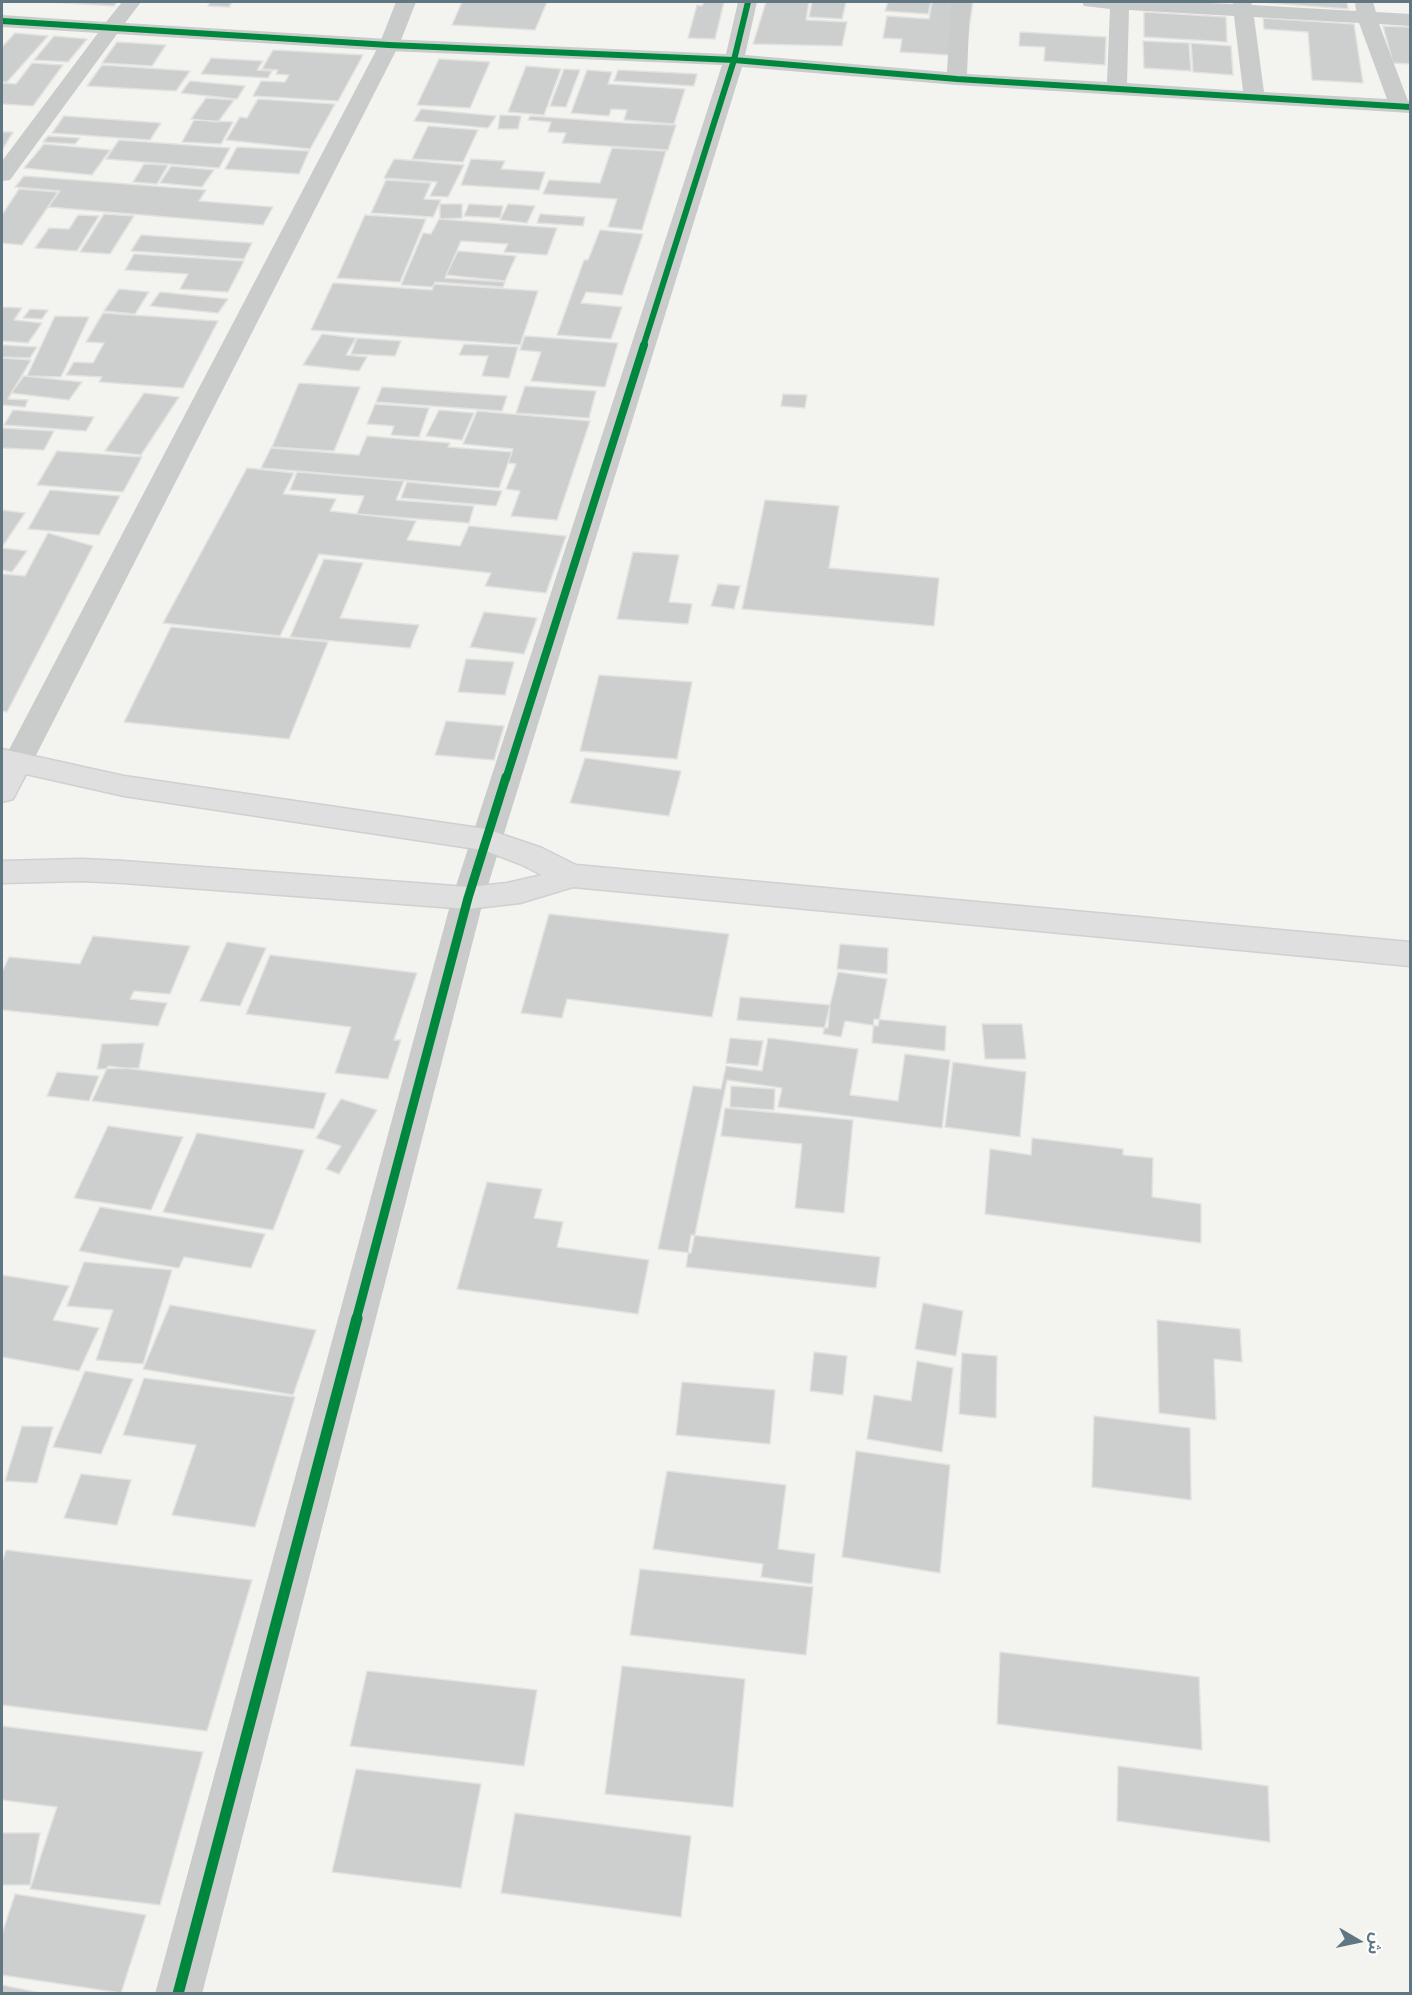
<!DOCTYPE html>
<html>
<head>
<meta charset="utf-8">
<style>
	body { margin:0 }
	#map { position:relative; width:1412px; height:1995px; overflow:hidden; background:#f3f3f0; font-family:Mulish,"Noto Sans Arabic",sans-serif }
	canvas { display:block }
	.frame { position:absolute; inset:0; border:3px solid #607783; pointer-events:none }
	.north { position:absolute; left:1328px; top:1911px; width:60px; height:60px; -webkit-text-stroke:4px #fff; paint-order:stroke; rotate:99deg; font-size:16px; font-weight:700; line-height:24px; text-align:center; color:#607783 }
	.north::after { content:''; display:block; margin:auto; width:21px; height:27px; background:#607783; clip-path:polygon(50% 0,100% 100%,50% 72%,0 100%) }
</style>
</head>
<body>
<div id="map">
<canvas width="1412" height="1995"></canvas>
<div class="frame"></div>
<div class="north">ش</div>
</div>
<script>
const c = document.querySelector('canvas').getContext('2d');
c.lineJoin = 'round';
function paint(path, color) { c.fillStyle = color; c.fill(path, 'evenodd'); }
function stroke(path, color, width, dash) { c.strokeStyle = color; c.lineWidth = width; c.lineCap = dash ? 'butt' : 'round'; c.setLineDash(dash || []); c.stroke(path); }
const building = new Path2D(`
	M48 2H117L114 6Z
	M210 2H232L229 7 208 6Z
	M462 2H547L535 30 452 25Z
	M704 2H724L715 39 688 38 697 5 702 6Z
	M766 2H809L806 20 847 22 842 46 753 44Z
	M812 2H846L842 19 809 17Z
	M888 2H931L928 14 885 11Z
	M932 2H973L965 56 900 52 902 39 883 38 887 16 929 19Z
	M1269 2H1347L1348 9 1269 3Z
	M1144 12 1226 17 1227 42 1144 37Z
	M1263 18 1354 24 1363 83 1312 80 1308 32 1264 29Z
	M1383 26 1410 27V64L1393 63Z
	M1020 32 1106 37 1105 65 1044 61 1045 47 1019 46Z
	M15 33 48 36 7 82H2V47Z
	M54 36 87 39 68 62 34 60Z
	M1143 41 1189 43 1191 71 1144 68Z
	M117 42 166 45 152 66 102 63Z
	M1191 43 1231 46 1233 75 1193 72Z
	M273 50 363 55 338 101 253 96 261 81 285 82 289 75 276 74 278 70 262 69Z
	M211 58 263 61 257 70 272 71 268 78 201 74Z
	M439 59 490 62 470 108 417 105Z
	M32 63 63 65 33 106 2 104V83L16 84Z
	M102 65 190 71 176 91 87 86Z
	M526 66 561 69 544 115 508 112Z
	M564 69 580 70 566 107 550 106Z
	M587 70 612 72 608 84 685 89 674 124 624 120 627 110 611 109 609 116 571 113Z
	M618 70 697 74 694 86 614 81Z
	M190 81 245 86 237 99 181 93Z
	M206 98 234 100 218 122 191 119Z
	M258 99 335 104 310 149 226 140 240 117 247 118Z
	M421 109 496 116 488 128 414 121Z
	M500 115 521 116 518 129H498Z
	M64 116 161 123 150 140 52 133Z
	M530 116 626 123 676 125 668 150 562 143 566 133 548 132 551 122 528 120Z
	M194 120 233 122 221 144 182 142Z
	M428 126 478 130 463 162 412 159Z
	M2 132H13L2 150Z
	M48 136 80 138 75 144 43 142Z
	M119 140 230 148 219 168 106 159Z
	M44 144 110 150 92 175 24 168Z
	M237 147 309 151 299 174 225 169Z
	M612 148 666 151 642 230 608 227 617 199 543 194 549 180 600 183Z
	M394 159 464 165 448 197 430 196 437 182 384 178Z
	M471 159 505 161 501 169 545 172 539 190 461 185Z
	M144 164 168 165 157 184 133 182Z
	M171 166 214 170 202 187 160 183Z
	M24 176 206 190 199 201 273 207 263 225 48 207 60 191 15 187Z
	M386 180 431 183 424 199 441 200 433 217 371 213Z
	M19 189 58 192 22 245 2 243V215Z
	M440 204H462V218L440 219Z
	M469 204 503 206 500 218 464 216Z
	M508 204 535 206 527 223 500 220Z
	M104 214 134 216 110 254 80 252Z
	M540 214 585 217 583 226 537 223Z
	M78 215 99 216 77 251 35 248 49 228 69 229Z
	M365 215 426 219 400 282 337 278Z
	M439 219 557 228 547 255 504 252 508 244 461 241 445 278 505 282 503 287 435 282 433 287 401 285 423 233 431 234Z
	M600 230 643 234 622 295 586 292 581 303 622 307 611 339 557 335 584 260H588Z
	M141 235 252 243 244 259 131 251Z
	M458 251 516 256 505 281 446 275Z
	M134 254 244 261 228 292 180 289 188 274 125 270Z
	M333 283 432 290 434 284 538 291 520 345 311 330Z
	M119 289 149 292 135 314 104 311Z
	M160 292 228 299 218 313 150 306Z
	M2 307 22 308 14 320 42 323 28 343 2 341Z
	M30 309 48 310 42 319 23 318Z
	M103 313 218 321 183 388 99 382 102 377 66 375 74 362 93 363 104 343 86 342Z
	M55 316 89 317 61 377 27 376Z
	M322 334 356 338 346 355 367 357 359 371 303 365Z
	M525 336 618 343 605 387 531 381 541 352 520 350Z
	M357 338 401 341 395 356 351 354Z
	M464 344 518 347 509 378 482 376 488 356 459 355Z
	M2 345 37 347 30 358 2 357Z
	M2 358 31 360 8 399 28 400 25 407 2 405Z
	M24 376 82 382 69 400 11 393Z
	M299 383 360 387 334 451 272 447Z
	M525 386 596 391 589 418 516 413Z
	M382 387 507 396 502 411 376 402Z
	M144 393 179 397 141 455 105 451Z
	M783 394 807 395 805 408 781 406Z
	M375 404 429 408 419 437 391 435 394 426 367 424Z
	M13 410 94 417 86 431 4 425Z
	M439 410 474 413 462 440 426 436Z
	M477 411 590 421 557 520 511 516 520 491 506 489 516 464 508 463 513 449 463 444Z
	M2 428 54 431 44 450 2 448Z
	M367 436 450 443 448 447 512 452 499 488 261 468 271 448 359 455Z
	M57 451 142 457 123 492 37 485Z
	M247 468 294 473 283 494 336 499 330 511 416 521 407 540 460 546 469 526 566 536 546 593 485 586 491 573 319 554 280 636 163 623Z
	M297 472 404 481 396 500 474 506 469 523 357 514 364 496 290 490Z
	M407 482 502 491 496 506 401 498Z
	M50 490 120 496 99 535 28 529Z
	M765 500 839 506 829 568 939 578 934 626 742 609Z
	M2 510 25 513 2 547Z
	M48 533 93 546 7 712 2 711V574L25 576Z
	M2 548 27 551 12 572 2 570Z
	M633 552 679 555 669 602 692 604 688 624 617 619Z
	M324 559 363 563 340 618 419 625 410 648 290 637Z
	M718 584 740 586 734 609 711 606Z
	M484 612 537 618 524 654 470 647Z
	M171 627 328 642 289 739 124 722Z
	M466 659 514 662 505 695 458 692Z
	M599 675 692 682 677 759 580 751Z
	M446 721 504 726 494 760 435 755Z
	M585 758 681 771 669 816 570 803Z
	M549 914 729 934 712 1017 567 999 562 1018 521 1013Z
	M93 936 190 946 170 994 134 991 130 999 167 1003 158 1026 2 1010V972L9 957 80 964Z
	M227 942 266 948 240 1006 200 1001Z
	M840 944 888 948 887 974 837 969Z
	M270 955 417 973 394 1040H401L388 1079 335 1073 351 1027 246 1014Z
	M838 972 887 979 878 1026 845 1021 841 1037 823 1034Z
	M740 997 830 1005 828 1028 737 1020Z
	M874 1019 946 1026 945 1051 872 1043Z
	M982 1024H1022L1026 1059H985Z
	M730 1038 763 1041 758 1066 726 1063Z
	M768 1038 858 1049 850 1095 898 1101 905 1054 950 1060 942 1128 778 1107 782 1088 727 1080 691 1253 658 1249 693 1086 721 1089 726 1066 762 1071Z
	M144 1043 139 1068 97 1069 102 1044Z
	M953 1062 1026 1072 1020 1137 945 1127Z
	M108 1066 326 1093 314 1129 92 1101Z
	M57 1072 99 1076 89 1101 47 1096Z
	M731 1086 775 1089 774 1110 730 1107Z
	M341 1099 377 1110 339 1174 326 1169 341 1146 316 1138Z
	M725 1108 853 1120 844 1213 795 1208 802 1144 721 1136Z
	M108 1126 183 1137 151 1210 74 1198Z
	M197 1133 304 1150 273 1230 163 1212Z
	M1032 1138 1123 1149V1155L1153 1158 1152 1197 1201 1204V1243L985 1214 990 1149 1031 1155Z
	M487 1182 542 1189 534 1218 563 1222 557 1247 649 1260 638 1314 457 1289Z
	M100 1207 265 1234 251 1268 184 1257 179 1268 79 1251Z
	M691 1235 880 1257 876 1288 686 1267Z
	M84 1262 172 1270 143 1364 96 1360 113 1310 67 1306Z
	M2 1275 69 1286 53 1320 99 1328 79 1371 2 1357Z
	M923 1303 963 1311 956 1356 915 1349Z
	M170 1305 316 1330 293 1395 143 1369Z
	M1157 1320 1240 1329 1242 1362 1214 1359 1216 1420 1159 1413Z
	M814 1352 847 1356 843 1395 810 1391Z
	M962 1353 997 1356 996 1418 959 1414Z
	M917 1361 953 1368 942 1452 867 1439 874 1395 911 1401Z
	M85 1371 133 1379 101 1454 53 1447Z
	M144 1378 295 1397 255 1527 172 1515 196 1445 123 1435Z
	M682 1382 775 1390 770 1444 676 1435Z
	M1094 1416 1190 1428 1191 1500 1092 1487Z
	M22 1426 53 1427 37 1483 5 1481Z
	M856 1451 950 1465 940 1573 842 1557Z
	M667 1471 786 1485 778 1549 815 1554 812 1584 761 1577 763 1564 653 1549Z
	M81 1474 131 1480 117 1525 64 1518Z
	M6 1550 252 1580 207 1731 2 1705V1562Z
	M640 1569 813 1587 806 1655 630 1635Z
	M1000 1652 1199 1677 1202 1750 997 1724Z
	M622 1666 745 1679 733 1807 605 1794Z
	M367 1671 537 1690 524 1766 350 1746Z
	M2 1726 203 1752 160 1905 30 1889 57 1807 2 1800Z
	M1118 1766 1268 1786 1270 1842 1117 1821Z
	M356 1769 481 1784 461 1888 332 1872Z
	M515 1813 691 1836 681 1917 501 1893Z
	M2 1833H40L30 1885H2Z
	M15 1894 146 1915 121 1993 2 1975V1934Z
	M2 1985 45 1994H2Z`);
const minor = new Path2D(`
	M122 2H141L125 23 389 39 726 54 738 2H757L745 55 947 72 951 2H970L967 74 1107 82 1110 9 1084 6 1082 2H1185L1233 4V2H1251L1252 5 1356 11 1355 2H1373L1376 12 1410 14V26L1379 24 1408 101H1410V113L957 85 742 67 484 898 202 1994H155L452 898 722 65 389 51 117 34 10 180 2 181V161L98 33 2 27V15L106 22ZM1129 10 1234 16 1243 91 1127 83ZM1254 17 1359 23 1387 99 1264 92Z`);
const tertiary = new Path2D(`
	M396 2H416L399 45 32 763 28 770 17 773 6 770 2 763 379 45Z`);
const primary = new Path2D(`
	M2 749 124 776 486 829 542 848 576 865 1410 942V966L573 887 520 903 468 909 123 883 82 881 2 883V861L82 859 123 861 468 887 507 883 542 875 520 864 483 850 124 796 26 774 13 799 2 802Z`);
const cyclewayFar3 = new Path2D(`
	M2 21 389 45 734 60 957 79 1410 107
	M643 347 734 60 748 2`);
const cyclewayFar2 = new Path2D(`
	M506 779 644 345`);
const cyclewayFar1 = new Path2D(`
	M356 1320 468 898 506 777`);
const cycleway = new Path2D(`
	M178 1994 357 1318`);
paint(building, '#cdcfce');
stroke(building, '#e2e2e0', 1.5);
stroke(primary, '#cfd0cf', 3);
paint(minor, '#cacbcb');
paint(tertiary, '#cacbcb');
paint(primary, '#dfdfdf');
stroke(cyclewayFar3, '#00873e', 6);
stroke(cyclewayFar2, '#00873e', 8);
stroke(cyclewayFar1, '#00873e', 9);
stroke(cycleway, '#00873e', 11);
</script>
</body>
</html>
